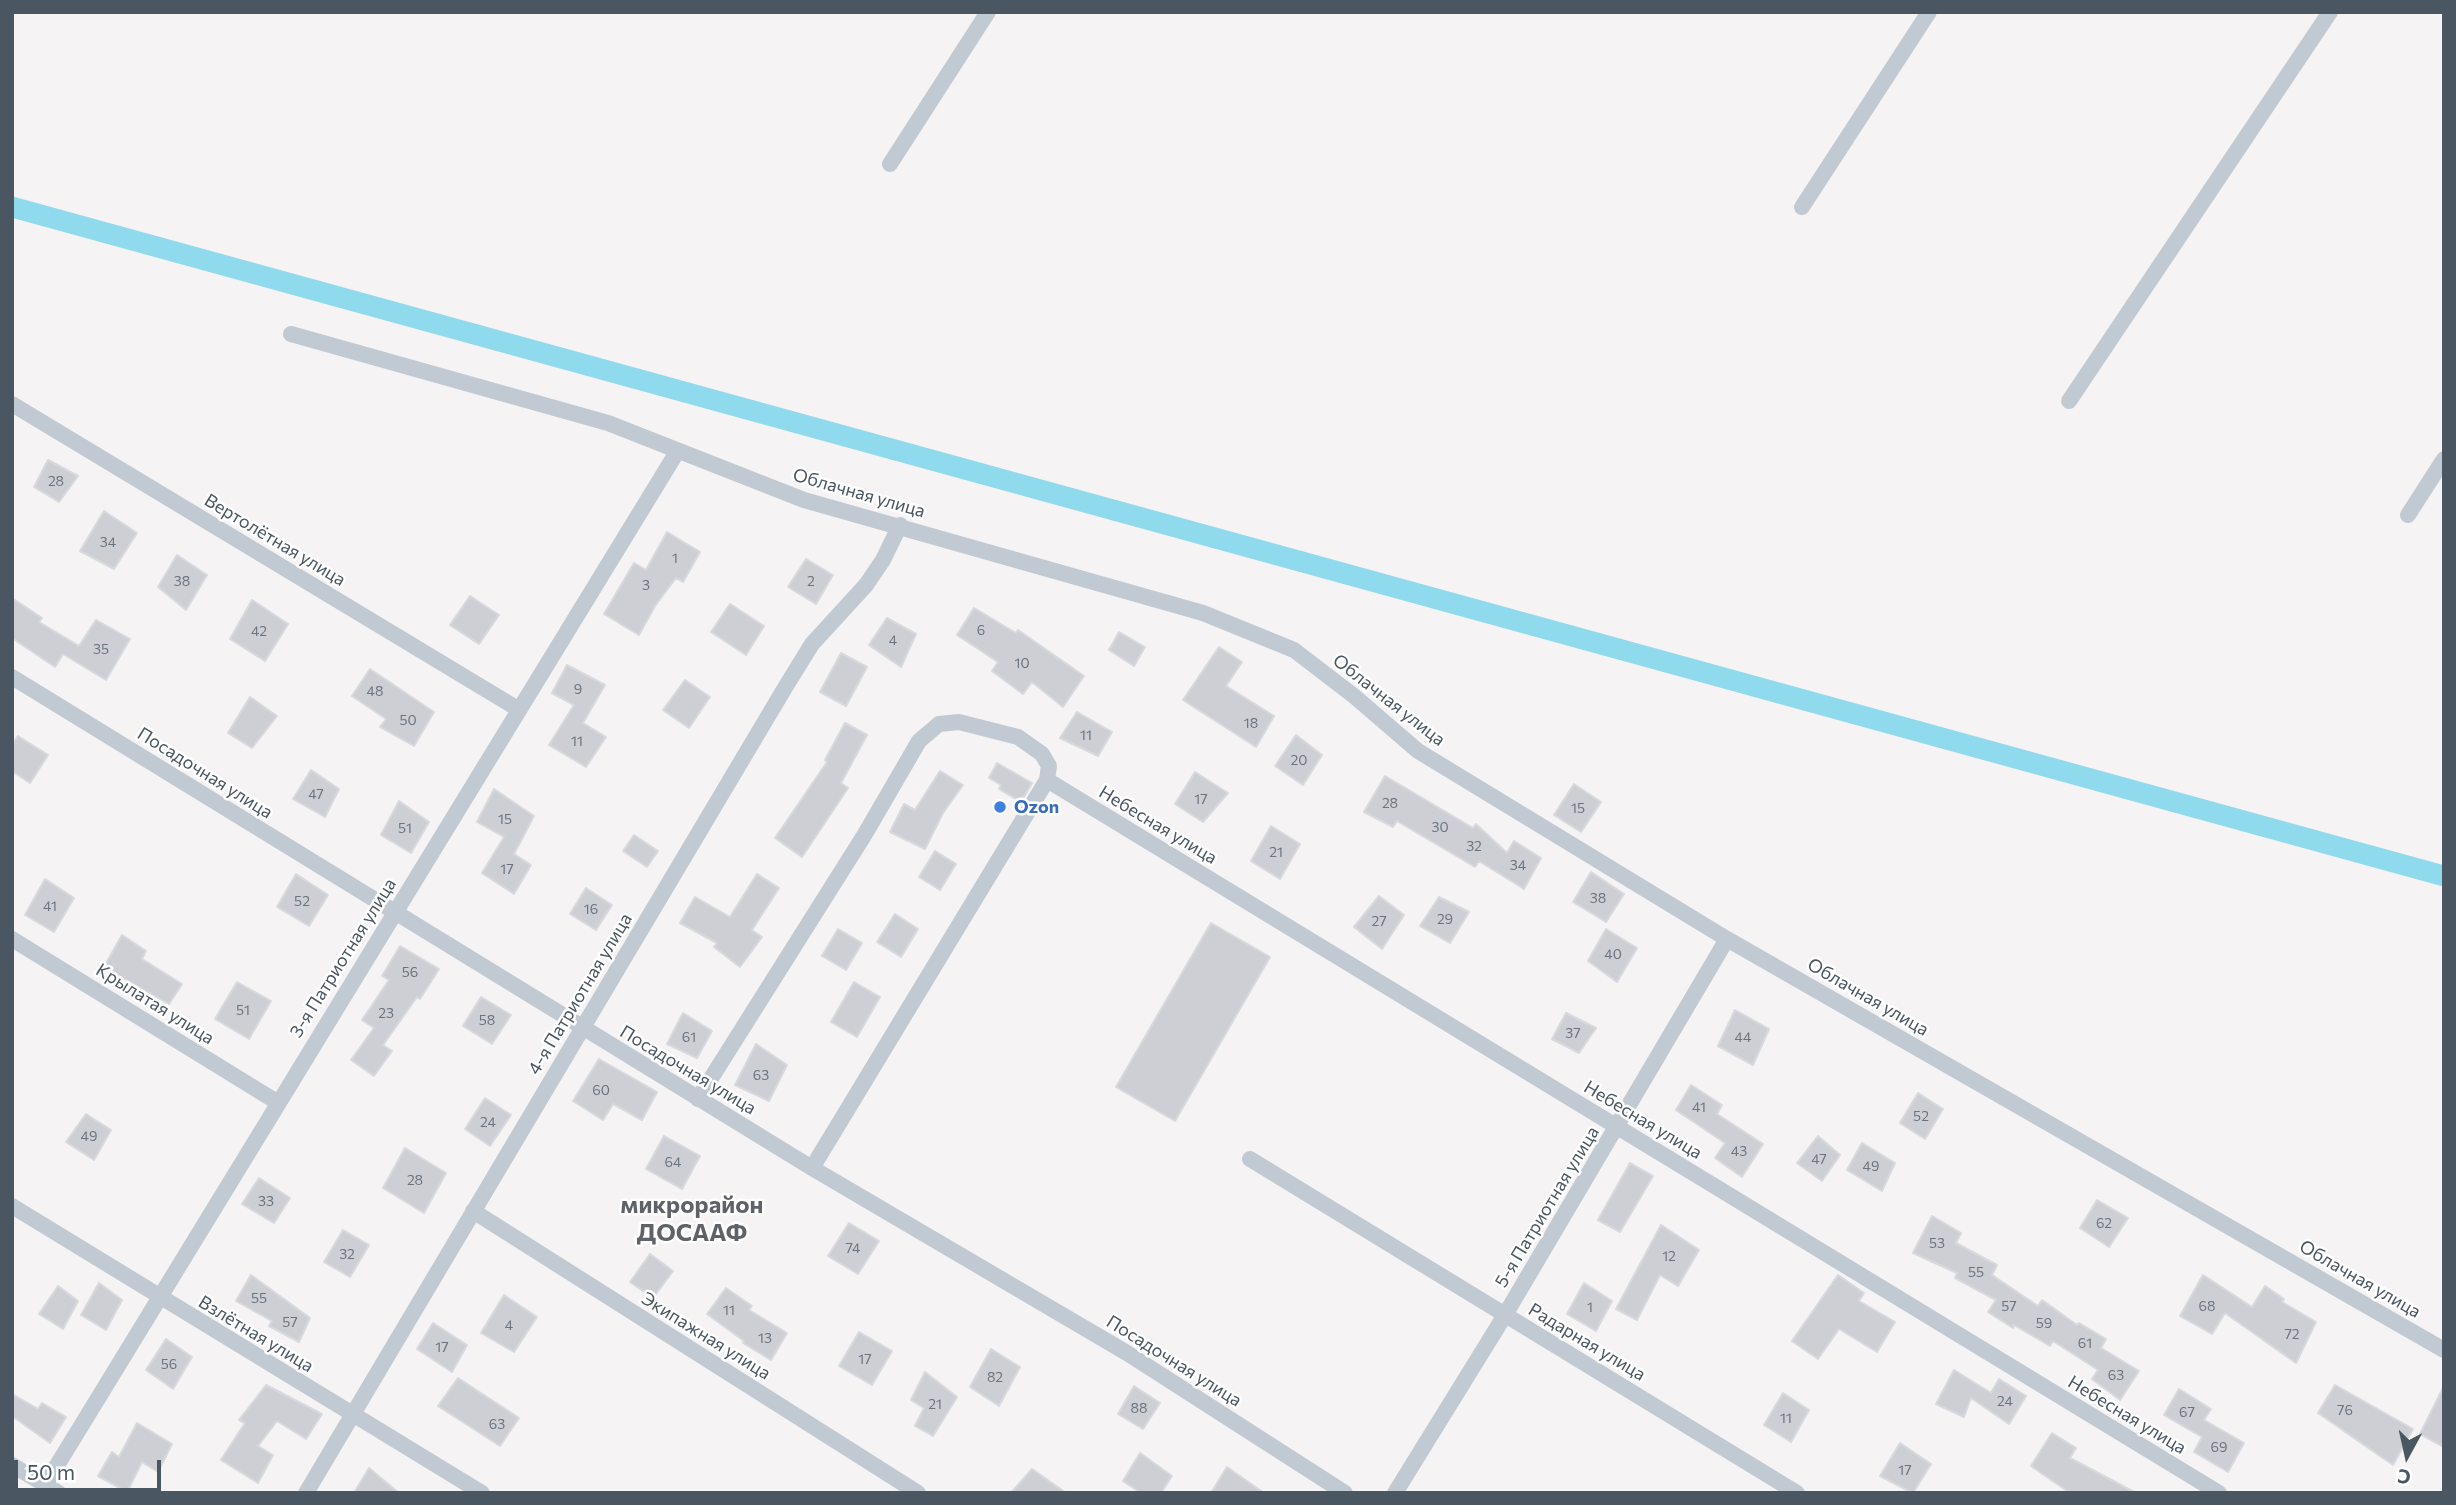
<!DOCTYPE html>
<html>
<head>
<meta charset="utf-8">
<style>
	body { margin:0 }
	#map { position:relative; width:2456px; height:1505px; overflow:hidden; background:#f5f3f3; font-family:Commissioner,sans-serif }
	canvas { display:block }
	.frame { position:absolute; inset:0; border:14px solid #4a5661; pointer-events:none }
	.north { position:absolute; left:2372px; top:1421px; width:70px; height:70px; -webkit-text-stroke:5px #fff; paint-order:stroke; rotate:188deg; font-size:19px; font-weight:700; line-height:28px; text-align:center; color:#4a5661 }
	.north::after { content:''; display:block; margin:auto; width:24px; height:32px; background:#4a5661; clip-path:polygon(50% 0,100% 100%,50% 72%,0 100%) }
	.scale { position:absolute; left:14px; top:1460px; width:147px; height:32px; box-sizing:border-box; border:4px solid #4a5661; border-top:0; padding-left:9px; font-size:21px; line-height:24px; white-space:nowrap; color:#4a5661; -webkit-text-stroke:5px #fff; paint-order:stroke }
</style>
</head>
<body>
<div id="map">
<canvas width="2456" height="1505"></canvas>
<div class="frame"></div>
<div class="north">С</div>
<div class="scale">50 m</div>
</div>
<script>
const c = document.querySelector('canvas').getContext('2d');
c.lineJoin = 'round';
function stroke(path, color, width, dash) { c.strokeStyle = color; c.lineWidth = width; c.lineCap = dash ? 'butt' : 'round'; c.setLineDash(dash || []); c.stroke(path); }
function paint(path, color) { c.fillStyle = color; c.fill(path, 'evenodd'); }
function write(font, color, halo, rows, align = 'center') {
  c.font = font + ' Commissioner,sans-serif'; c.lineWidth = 5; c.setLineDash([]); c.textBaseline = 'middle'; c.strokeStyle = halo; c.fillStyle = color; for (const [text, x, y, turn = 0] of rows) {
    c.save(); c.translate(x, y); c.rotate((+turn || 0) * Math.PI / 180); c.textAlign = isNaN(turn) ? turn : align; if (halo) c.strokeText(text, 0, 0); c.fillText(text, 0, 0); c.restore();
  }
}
const canal = new Path2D(`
	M12 207 2444 876`);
const building = new Path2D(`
	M48 460 78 476 59 502 34 487Z
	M104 511 137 533 114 569 80 551Z
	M667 532 700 552 683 582 676 578 655 606 639 635 604 614 634 563 646 570Z
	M177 555 207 575 186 610 158 587Z
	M806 559 833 575 816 604 788 587Z
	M470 596 499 615 479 644 450 625Z
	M12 598 42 618 39 622 79 646 96 620 130 639 106 680 63 654 55 667 12 638Z
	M252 600 288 624 265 661 230 639Z
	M730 604 764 626 746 655 711 632Z
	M974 608 1016 633 1018 630 1084 676 1063 707 1032 682 1023 694 992 671 998 662 957 635Z
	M887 618 916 634 901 667 869 645Z
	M1119 632 1145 647 1134 666 1109 650Z
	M1219 647 1242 662 1226 686 1274 716 1256 747 1183 700Z
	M841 653 867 667 846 706 820 692Z
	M567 665 605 685 583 723 606 737 586 767 549 745 574 705 552 693Z
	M370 669 434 712 414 746 380 727 386 719 352 696Z
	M685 680 710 697 689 728 663 710Z
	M250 697 277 716 252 748 228 733Z
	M1077 712 1112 732 1098 756 1060 738Z
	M845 723 867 735 841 783 848 788 802 857 775 838 827 762 825 760Z
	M1296 735 1322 755 1303 785 1275 766Z
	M18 736 48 755 30 783 12 771V745Z
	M997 763 1032 783 1021 802 999 789 1001 785 989 778Z
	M311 770 339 789 325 817 293 799Z
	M940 771 963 785 943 813 925 849 890 832 904 804 915 810Z
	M1195 772 1228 793 1203 822 1175 804Z
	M1385 776 1473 828 1476 824 1507 853 1514 841 1541 858 1524 889 1479 861 1475 867 1397 821 1393 827 1364 812Z
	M1574 784 1601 802 1581 832 1554 815Z
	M494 789 534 816 514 854 531 865 514 894 482 873 504 837 477 822Z
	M399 801 429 822 411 853 381 835Z
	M1271 826 1300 844 1280 879 1251 861Z
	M634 835 658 851 647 867 623 851Z
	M935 851 956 864 940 890 919 877Z
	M1591 872 1624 894 1606 922 1573 902Z
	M296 874 328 895 309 926 277 907Z
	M757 874 779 888 752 930 762 937 740 967 714 947 717 943 680 923 695 897 730 917Z
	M45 879 74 898 54 932 25 915Z
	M586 888 612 905 596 930 570 914Z
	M1379 896 1404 915 1382 949 1354 927Z
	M1439 897 1469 912 1450 943 1420 926Z
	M895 914 918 929 901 957 877 942Z
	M1211 923 1270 957 1175 1121 1116 1087Z
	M838 929 862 943 846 970 822 956Z
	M1606 929 1637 948 1617 982 1588 961Z
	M122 935 146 951 142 959 182 984 169 1004 104 967Z
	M400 946 439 969 420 999 417 997 383 1045 392 1051 374 1076 351 1060 374 1028 362 1020 389 980 382 976Z
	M237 982 271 1001 249 1039 215 1019Z
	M854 982 880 997 857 1037 831 1022Z
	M481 997 511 1015 492 1044 463 1026Z
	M1735 1010 1769 1029 1753 1065 1718 1046Z
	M683 1013 712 1031 697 1058 667 1044Z
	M1566 1013 1596 1028 1579 1053 1552 1039Z
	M756 1044 787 1065 769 1101 735 1085Z
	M599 1059 657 1092 642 1120 613 1104 603 1120 573 1101Z
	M1691 1085 1722 1105 1717 1114 1763 1144 1742 1177 1715 1158 1725 1143 1676 1110Z
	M1918 1093 1943 1109 1925 1139 1900 1123Z
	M485 1098 511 1115 490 1146 465 1129Z
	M86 1114 111 1130 94 1160 66 1142Z
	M664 1136 700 1156 682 1189 646 1169Z
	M1818 1136 1840 1155 1822 1181 1797 1163Z
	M1862 1143 1895 1163 1882 1191 1847 1170Z
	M405 1148 446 1173 424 1213 383 1188Z
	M1630 1163 1653 1176 1620 1232 1598 1220Z
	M259 1178 290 1198 274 1223 242 1204Z
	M2097 1200 2128 1218 2109 1247 2080 1228Z
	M1932 1216 1961 1233 1956 1243 1997 1265 1992 1275 2038 1306 2042 1300 2077 1325 2079 1323 2106 1339 2101 1348 2139 1371 2120 1400 2092 1379 2098 1370 2053 1341 2050 1346 2014 1325 2013 1328 1988 1312 1996 1300 1955 1278 1957 1273 1913 1253Z
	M849 1223 879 1241 858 1274 828 1256Z
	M1661 1225 1699 1250 1678 1286 1660 1275 1637 1320 1616 1309Z
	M343 1230 369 1245 350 1277 324 1262Z
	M650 1254 673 1271 653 1298 630 1282Z
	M251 1275 310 1318 299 1342 269 1326 272 1321 236 1301Z
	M1838 1275 1864 1293 1859 1301 1895 1322 1877 1352 1839 1329 1818 1359 1792 1341Z
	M2203 1275 2252 1307 2265 1286 2284 1299 2282 1302 2316 1322 2296 1363 2225 1313 2212 1334 2180 1316Z
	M99 1283 122 1300 106 1330 81 1315Z
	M1584 1283 1612 1301 1596 1331 1567 1314Z
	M58 1286 78 1301 63 1329 39 1314Z
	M726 1288 752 1306 749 1310 787 1333 771 1360 743 1343 744 1341 707 1314Z
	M504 1295 537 1317 514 1352 481 1333Z
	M433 1323 467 1345 452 1372 417 1349Z
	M859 1332 892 1351 872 1385 839 1366Z
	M166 1339 192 1357 173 1389 146 1370Z
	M991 1349 1020 1367 999 1406 970 1387Z
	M1954 1370 1991 1393 1999 1379 2026 1396 2009 1424 1971 1398 1964 1417 1936 1404Z
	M925 1372 957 1397 933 1436 915 1426 924 1408 911 1400Z
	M458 1378 519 1418 500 1446 438 1406Z
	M266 1385 322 1414 306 1439 277 1421 258 1446 273 1455 258 1483 221 1460 245 1423 239 1420Z
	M2335 1385 2413 1429 2393 1465 2318 1413Z
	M1134 1386 1160 1403 1143 1429 1118 1414Z
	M2444 1386V1447L2420 1434Z
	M2179 1389 2211 1409 2204 1420 2244 1443 2228 1472 2194 1452 2202 1437 2164 1415Z
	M1783 1393 1809 1410 1791 1442 1764 1425Z
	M12 1394 38 1409 42 1403 66 1417 50 1443 12 1416Z
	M137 1423 172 1444 158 1472 142 1462 127 1492 98 1476 112 1452 119 1457Z
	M2052 1433 2076 1448 2070 1458 2136 1493H2070L2031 1466Z
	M1900 1443 1931 1464 1913 1493 1880 1476Z
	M1140 1453 1172 1476 1161 1493H1141L1123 1481Z
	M1227 1467 1264 1493H1211Z
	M369 1468 399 1493H354Z
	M1032 1469 1066 1493H1011Z`);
const street = new Path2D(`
	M890 164 988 12
	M1802 207 1929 12
	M291 334 608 423 804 500 1203 613 1294 650 1354 696 1418 751 1727 939 2444 1350
	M2069 401 2330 12
	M12 404 518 709
	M2408 515 2444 459
	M12 677 812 1168 1127 1353 1345 1493
	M1047 780 2219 1493
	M12 939 277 1102
	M698 1099 865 834 919 741 939 724 959 722 1018 737 1042 754 1049 766 1047 780 812 1168
	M1250 1159 1797 1493
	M12 1206 482 1493
	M473 1211 918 1493
	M12 1465 59 1493
	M45 1485 677 452
	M306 1493 786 686 812 644 866 585 883 560 900 525
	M1395 1493 1505 1315 1727 939`);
const markers = [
	[1000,807,7,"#3f7fe0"]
];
const numberNames = [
	["28",56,481],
	["34",108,542],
	["1",675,558],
	["38",182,581],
	["2",811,581],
	["3",646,585],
	["6",981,630],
	["42",259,631],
	["4",893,640],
	["35",101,649],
	["10",1022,663],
	["9",578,689],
	["48",375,691],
	["50",408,720],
	["18",1251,723],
	["11",1086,735],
	["11",577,741],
	["20",1299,760],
	["47",316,794],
	["17",1201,799],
	["28",1390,803],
	["15",1578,808],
	["15",505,819],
	["30",1440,827],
	["51",405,828],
	["32",1474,846],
	["21",1276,852],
	["34",1518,865],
	["17",507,869],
	["38",1598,898],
	["52",302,901],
	["41",50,906],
	["16",591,909],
	["29",1445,919],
	["27",1379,921],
	["40",1613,954],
	["56",410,972],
	["51",243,1010],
	["23",386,1013],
	["58",487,1020],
	["37",1573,1033],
	["61",689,1037],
	["44",1743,1037],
	["63",761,1075],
	["60",601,1090],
	["41",1699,1107],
	["52",1921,1116],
	["24",488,1122],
	["49",89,1136],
	["43",1739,1151],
	["47",1819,1159],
	["64",673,1162],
	["49",1871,1166],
	["28",415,1180],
	["33",266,1201],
	["62",2104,1223],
	["53",1937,1243],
	["74",853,1248],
	["32",347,1254],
	["12",1669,1256],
	["55",1976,1272],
	["55",259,1298],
	["57",2009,1306],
	["68",2207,1306],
	["1",1590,1307],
	["11",729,1310],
	["57",290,1322],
	["59",2044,1323],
	["4",509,1325],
	["72",2292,1334],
	["13",765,1338],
	["61",2085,1343],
	["17",442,1347],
	["17",865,1359],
	["56",169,1364],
	["63",2116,1375],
	["82",995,1377],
	["24",2005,1401],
	["21",935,1404],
	["88",1139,1408],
	["76",2345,1410],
	["67",2187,1412],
	["11",1786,1418],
	["63",497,1424],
	["69",2219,1447],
	["17",1905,1470]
];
const streetNames = [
	["Облачная улица",859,493,16],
	["Вертолётная улица",275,540,31],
	["Облачная улица",1389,700,38],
	["Посадочная улица",205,773,32],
	["Небесная улица",1158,825,31],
	["3-я Патриотная улица",343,958,-58],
	["4-я Патриотная улица",580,994,-59],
	["Облачная улица",1868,997,30],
	["Крылатая улица",155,1004,32],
	["Посадочная улица",688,1070,31],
	["Небесная улица",1643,1120,31],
	["5-я Патриотная улица",1547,1207,-59],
	["Облачная улица",2360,1279,30],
	["Взлётная улица",256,1334,31],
	["Экипажная улица",706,1336,32],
	["Радарная улица",1587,1342,31],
	["Посадочная улица",1174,1361,32],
	["Небесная улица",2127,1415,31]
];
const shopNames = [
	["Ozon",1014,807]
];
const districtNames = [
	["микрорайон",692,1205],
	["ДОСААФ",692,1233]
];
stroke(canal, '#90daee', 21);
paint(building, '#cdcfd5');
stroke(building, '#d7d9de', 2);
stroke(street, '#c1cad2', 16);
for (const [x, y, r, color] of markers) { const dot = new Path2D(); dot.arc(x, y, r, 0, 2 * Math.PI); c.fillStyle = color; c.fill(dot); stroke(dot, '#fff', 2.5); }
write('14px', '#6b747e', null, numberNames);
write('18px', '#4a5661', '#fff', streetNames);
write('bold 18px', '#366cbe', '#fff', shopNames, 'left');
write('bold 24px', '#5f6368', '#fff', districtNames);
</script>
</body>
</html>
